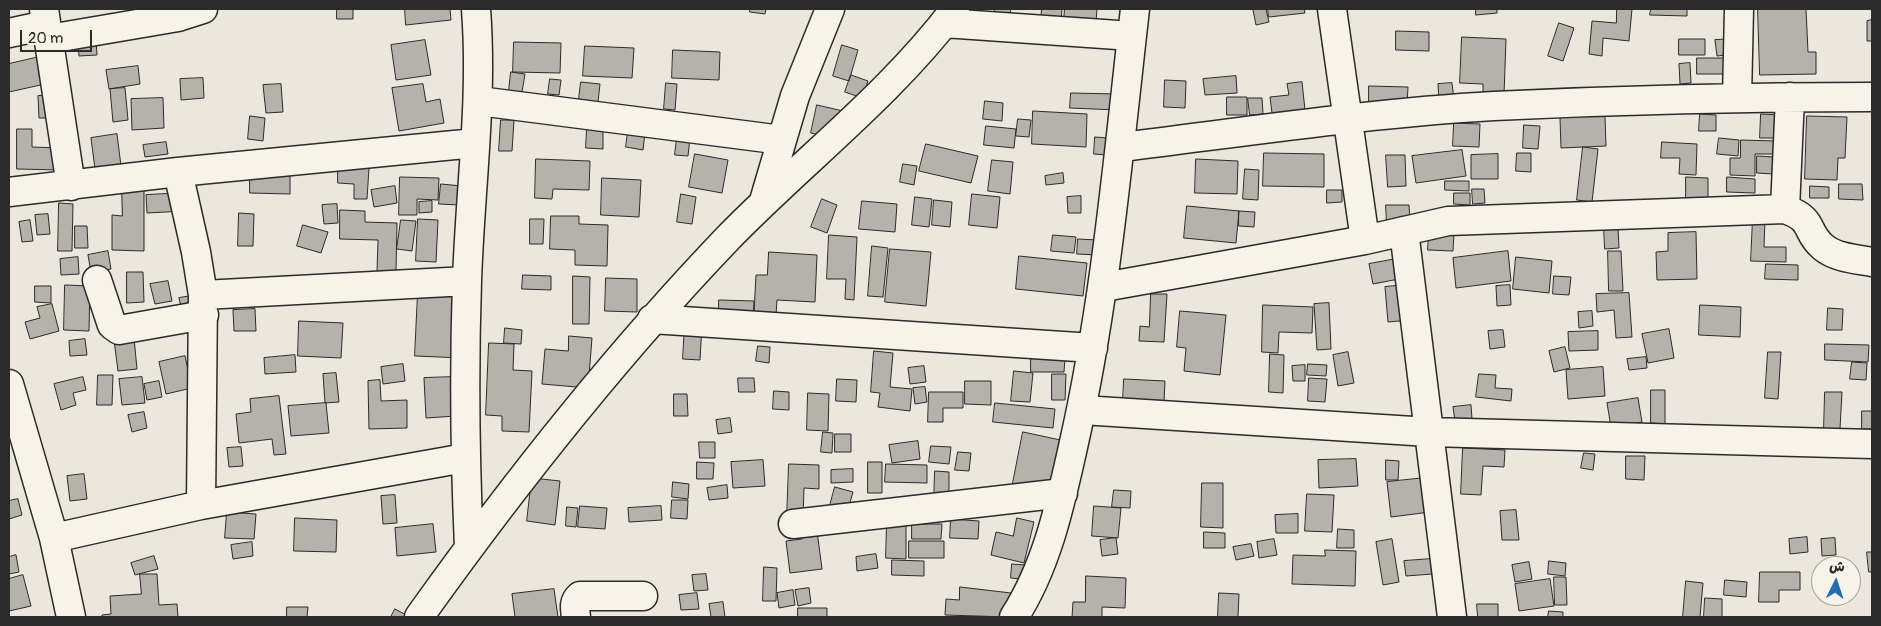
<!DOCTYPE html>
<html>
<head>
<meta charset="utf-8">
<style>
	body { margin:0 }
	#map { position:relative; width:1881px; height:626px; overflow:hidden; background:#ebe7dd; font-family:Pangolin,"Playpen Sans Arabic",sans-serif }
	canvas { display:block }
	.frame { position:absolute; inset:0; border:10px solid #2b2b2b; pointer-events:none }
	.north { position:absolute; left:1811px; top:556px; width:50px; height:50px; box-sizing:border-box; background:#f7f3e8; border:1px solid #a5a39c; border-radius:50%; rotate:4deg; font-size:14px; font-weight:700; line-height:20px; text-align:center; color:#2b2b2b }
	.north::after { content:''; display:block; margin:auto; width:18px; height:22px; background:#1f6fb2; clip-path:polygon(50% 0,100% 100%,50% 72%,0 100%) }
	.scale { position:absolute; left:20px; top:30px; width:72px; height:22px; box-sizing:border-box; border:2px solid #2b2b2b; border-top:0; padding-left:6px; font-size:15px; line-height:18px; white-space:nowrap; color:#2b2b2b; -webkit-text-stroke:4px #f7f3e8; paint-order:stroke }
</style>
</head>
<body>
<div id="map">
<canvas width="1881" height="626"></canvas>
<div class="frame"></div>
<div class="north">ش</div>
<div class="scale">20 m</div>
</div>
<script>
const c = document.querySelector('canvas').getContext('2d');
c.lineJoin = 'round';
function paint(path, color) { c.fillStyle = color; c.fill(path, 'evenodd'); }
function stroke(path, color, width, dash) { c.strokeStyle = color; c.lineWidth = width; c.lineCap = dash ? 'butt' : 'round'; c.setLineDash(dash || []); c.stroke(path); }
const building = new Path2D(`
	M337 9H353V19H337Z
	M405 9H450L451 20 406 25Z
	M750 9H766L765 14 750 12Z
	M995 9H1011L1009 17 994 14Z
	M1042 9H1062L1061 21 1041 19Z
	M1065 9H1097L1096 22 1064 20Z
	M1266 9 1269 22 1256 25 1253 10Z
	M1268 9H1304L1305 13 1269 17Z
	M1476 9H1497V13L1476 15Z
	M1617 9H1632L1629 41 1603 38 1602 56 1589 54 1592 21 1616 23Z
	M1651 9H1687V16L1650 15Z
	M1758 9H1806L1808 52H1816V74L1760 75Z
	M1872 20V41H1867V21Z
	M1559 23 1574 28 1563 61 1548 56Z
	M1396 31 1429 32V51L1396 50Z
	M1462 37 1506 39 1504 95H1483V84L1460 83Z
	M1679 39H1705V55H1679Z
	M1734 39 1735 54 1717 56 1715 40Z
	M96 40 97 55 79 56 78 41Z
	M425 40 431 75 396 80 391 45Z
	M514 42 561 43 560 73 513 72Z
	M842 45 858 50 849 81 833 76Z
	M585 46 634 48 632 78 583 76Z
	M673 50 720 52 719 80 672 78Z
	M48 55 54 82 9 92V64Z
	M1697 58H1727V74H1697Z
	M1690 63 1691 83 1680 84 1679 64Z
	M138 66 140 84 109 89 106 70Z
	M511 72 525 74 522 92 509 91Z
	M851 75 868 81 862 98 845 92Z
	M1236 76 1237 93 1205 95 1203 79Z
	M203 78 204 98 181 100 180 79Z
	M550 79 561 80 559 95 548 94Z
	M1165 80 1186 81 1185 108 1164 107Z
	M581 82 600 84 598 102 579 99Z
	M1302 82 1305 110 1272 113 1270 97 1289 95 1287 84Z
	M666 83 677 84 675 110 664 109Z
	M1452 83 1454 100 1439 101 1438 84Z
	M281 84 283 112 266 113 263 85Z
	M423 84 426 102 440 99 444 123 399 131 392 88Z
	M1369 86 1408 87 1407 105H1369Z
	M125 88 128 120 113 122 110 89Z
	M1071 93 1118 94 1117 110 1070 108Z
	M52 95 53 118H39L38 96Z
	M1227 97H1247V115H1227Z
	M163 98 164 128 132 130 131 99Z
	M1248 98H1262L1263 114 1250 115Z
	M985 101 1003 103 1002 121 983 119Z
	M817 105 843 111 837 139 811 133Z
	M1033 111 1087 114 1086 147 1032 144Z
	M1700 114 1716 115V131H1699Z
	M1761 114 1781 115 1780 138H1760Z
	M250 116 265 118 263 141 248 139Z
	M1605 116 1606 146 1561 148 1560 118Z
	M1807 116 1847 117 1845 158H1838L1837 180 1805 179Z
	M1018 119 1031 120 1029 137 1016 136Z
	M501 120H514L512 151H499Z
	M1454 123 1480 124 1479 147 1453 146Z
	M1524 125 1540 126 1538 149 1523 148Z
	M986 126 1016 129 1014 148 984 145Z
	M587 128H603V149L586 148Z
	M17 129H32V147L61 148 60 170 17 169Z
	M628 131 645 133 643 150 626 147Z
	M117 134 121 166 95 169 91 138Z
	M677 137 690 138 688 156 675 155Z
	M1095 137 1120 139 1119 156 1094 154Z
	M1719 138 1739 140 1738 156 1717 154Z
	M1741 140 1776 141V154H1755V176L1730 175V158H1740Z
	M166 142 168 154 145 157 143 145Z
	M1662 142 1697 144 1696 175 1679 174 1680 158H1661Z
	M926 144 978 156 971 183 919 171Z
	M1583 147 1598 149 1592 202 1577 200Z
	M1462 150 1466 176 1416 183 1412 156Z
	M1264 153 1324 154V187L1263 186Z
	M1517 153H1531V172L1516 171Z
	M695 154 728 160 722 193 689 187Z
	M1498 154V179H1471V155Z
	M1386 155H1405L1406 186 1388 187Z
	M1757 156 1774 157 1773 174 1757 173Z
	M536 159 590 161 589 190 553 189 552 199 535 198Z
	M1196 159 1238 161 1237 194 1195 193Z
	M992 160 1013 162 1010 194 988 191Z
	M903 164 917 166 914 185 900 182Z
	M338 167 369 168 367 199H354V184L338 183Z
	M1245 169 1259 170 1258 200 1243 199Z
	M1063 173 1064 183 1046 185 1045 176Z
	M250 175H290V194L250 193Z
	M400 177 439 178 438 200 417 199V215H399Z
	M1686 177 1708 178V201L1686 200Z
	M1727 177 1755 179V193L1727 192Z
	M602 178 641 180 639 217 601 215Z
	M1445 181H1469V191L1445 190Z
	M441 184 462 186 460 205 439 204Z
	M1839 184H1862L1863 200 1839 199Z
	M395 186 397 203 374 207 371 190Z
	M1810 186 1829 187V198H1810Z
	M122 189H144V251L112 250V215L122 216Z
	M1472 189H1484L1485 203 1473 204Z
	M1327 190H1342V202L1327 203Z
	M184 193 185 211 147 213 146 195Z
	M1454 193H1470V205L1454 204Z
	M681 194 696 197 692 224 677 222Z
	M972 194 1000 197 997 228 969 225Z
	M1081 196V213H1068L1067 197Z
	M915 197 932 199 929 227 912 225Z
	M822 199 837 205 827 233 811 227Z
	M934 200 952 202 950 227 932 225Z
	M432 201V212L419 213V202Z
	M862 201 897 204 895 232 859 229Z
	M59 203 73 204 72 251H58Z
	M337 204 338 223 324 224 322 205Z
	M1386 205H1409L1410 224 1387 225Z
	M1187 206 1239 211 1236 243 1184 238Z
	M340 210 365 211V222L397 223 396 271H377L378 240 340 239Z
	M1239 211 1255 212 1254 227 1239 226Z
	M239 213 254 214 253 246H238Z
	M48 214 50 234 37 235 35 215Z
	M551 216H579V224L608 225 607 266 575 265V250L550 249Z
	M1753 218 1765 219 1764 247H1786V262L1751 261Z
	M418 219 438 220 436 262 416 261Z
	M530 219H544L543 244H530Z
	M30 220 33 241 22 242 19 222Z
	M401 220 416 221 412 251 397 249Z
	M303 225 328 232 321 253 297 246Z
	M75 226H87L88 248H75Z
	M1604 227H1618L1619 248 1605 249Z
	M1429 232 1454 233 1453 251 1428 250Z
	M1696 232 1697 279 1657 280 1656 252 1668 251V233Z
	M829 235 857 237 854 300 845 299 846 279H827Z
	M1053 235 1076 237 1074 253 1051 251Z
	M1078 239 1098 240 1097 255 1077 254Z
	M872 246 888 248 883 297 868 296Z
	M890 249 931 252 926 306 885 302Z
	M108 251 111 269 91 272 88 255Z
	M1508 251 1511 281 1456 288 1453 258Z
	M1608 251H1621L1623 291H1609Z
	M769 252 817 255 815 302 777 300 776 315 754 313 756 275H767Z
	M1019 256 1087 263 1083 296 1016 289Z
	M78 257 79 274 61 275 60 259Z
	M1516 257 1552 261 1549 293 1513 289Z
	M1396 259 1399 279 1373 284 1369 264Z
	M1766 264 1798 265V280L1765 279Z
	M127 272H143L144 302 127 303Z
	M523 275 551 276V290L522 289Z
	M573 276 590 277 589 324H573Z
	M1554 276 1571 277 1569 295 1553 294Z
	M606 278 637 279V312L605 311Z
	M168 281 172 301 155 304 150 284Z
	M65 285 90 286 89 331 64 330Z
	M1406 285 1410 320 1388 322 1385 287Z
	M1510 285 1511 305 1497 306 1496 286Z
	M35 286H51V303L35 302Z
	M418 292 465 294 463 358 415 356Z
	M1629 293 1632 337 1616 338 1614 310 1597 312 1596 294Z
	M1151 294H1167L1164 342 1139 341 1140 326 1149 327Z
	M197 295 199 308 182 311 179 298Z
	M719 300 754 301 753 318 719 317Z
	M1329 303 1331 349 1317 350 1314 304Z
	M52 304 59 331 30 339 25 322 40 318 37 307Z
	M1263 305 1313 307 1312 333 1279 332 1278 353 1262 352Z
	M1700 305 1741 307 1740 337 1699 335Z
	M1828 308 1843 309 1842 330H1827Z
	M255 309 256 331H234L233 310Z
	M1180 311 1226 315 1220 375 1184 371 1186 348 1177 347Z
	M1592 311 1593 326 1579 328 1578 312Z
	M299 321 343 323 341 358 298 356Z
	M685 323 702 324 700 360 683 359Z
	M505 328 522 330 521 344 504 343Z
	M1669 329 1674 358 1648 363 1642 334Z
	M1503 330 1505 347 1490 349 1488 331Z
	M1598 331V350L1569 351 1568 332Z
	M569 336 592 338 588 388 542 384 545 349 568 351Z
	M134 338 137 369 118 371 114 340Z
	M85 339 87 355 70 356 69 341Z
	M489 343 514 344 513 370 532 371 529 432 502 431V416L486 415Z
	M1825 344 1869 345 1868 362 1825 360Z
	M758 346 770 347 769 363 756 361Z
	M1565 347 1570 368 1554 372 1549 351Z
	M874 351 893 353 890 387 912 389 910 411 878 407 880 393 871 392Z
	M1348 352 1354 383 1338 386 1333 355Z
	M1768 352H1781L1778 399 1765 398Z
	M1270 354 1284 355 1283 393 1269 392Z
	M295 355 296 372 265 374 264 358Z
	M185 356 192 388 166 394 159 362Z
	M1031 357 1065 358 1064 372H1031Z
	M1646 357 1647 368 1629 370 1627 359Z
	M1852 362 1867 363 1866 380 1850 379Z
	M403 364 405 381 383 384 381 367Z
	M1308 364 1327 365 1326 376 1307 375Z
	M1305 365V381H1293L1292 366Z
	M924 366 926 382 910 384 908 368Z
	M1603 367 1605 396 1568 399 1566 370Z
	M1014 371 1033 373 1030 402 1011 401Z
	M336 373 339 402 325 403 323 374Z
	M1052 374H1066L1065 400H1052Z
	M1479 374 1496 375 1495 388 1512 389 1511 401 1476 397Z
	M98 375H113L112 405H97Z
	M83 377 86 390 73 393 76 405 61 410 54 384Z
	M142 377 145 403 122 405 119 379Z
	M453 377 456 416 426 418 424 378Z
	M738 378H754L755 392H739Z
	M1309 378 1327 379 1325 402 1308 401Z
	M837 379 857 380 856 402 836 401Z
	M1124 379 1165 381 1164 403 1123 401Z
	M380 380 381 401 407 400V428L369 429 368 381Z
	M159 381 162 397 147 400 144 384Z
	M965 381H991V405L965 404Z
	M925 387 927 402 915 404 913 388Z
	M1651 390H1665V424L1651 423Z
	M774 391 789 392V410L773 409Z
	M929 392H963V408H943V422H928Z
	M1825 392H1842L1840 429H1824Z
	M808 393 829 394 828 431 807 430Z
	M674 394H687L688 416H674Z
	M279 396 286 454 274 455 272 439 239 443 236 414 251 412 250 399Z
	M1638 398 1642 422 1611 427 1607 403Z
	M326 403 329 433 291 436 288 406Z
	M995 403 1055 409 1053 428 993 422Z
	M1471 405 1472 419 1455 421 1453 407Z
	M1862 411H1872V429H1862Z
	M144 412 147 428 132 432 128 415Z
	M730 418 732 432 718 434 716 420Z
	M823 432 833 433 832 453 821 452Z
	M1023 432 1065 441 1054 497 1012 488Z
	M835 434H851V452H835Z
	M918 441 920 459 892 463 889 445Z
	M699 442H715V458H700Z
	M931 446 951 447 949 464 929 462Z
	M241 447 243 466 229 467 227 448Z
	M1463 448 1505 450 1504 467 1483 466 1481 495 1461 494Z
	M958 452 971 453 969 471 955 470Z
	M1584 453 1595 454 1593 470 1581 468Z
	M1626 456H1645L1644 480 1626 479Z
	M1356 459 1358 486 1319 488 1318 460Z
	M763 460 765 486 733 488 731 462Z
	M1386 460 1399 461 1398 480H1386Z
	M697 462 714 463 713 479H697Z
	M868 462H882V493H868Z
	M789 464 819 465V489L804 488 803 518H787Z
	M886 464 927 465V483L885 482Z
	M853 469V482L831 483V470Z
	M935 471 949 472V504L934 503Z
	M84 474 87 499 70 501 67 476Z
	M1434 477 1438 511 1391 517 1387 482Z
	M532 478 560 481 555 525 527 521Z
	M673 482 689 484 688 499 672 497Z
	M1202 483H1223V528L1201 527Z
	M727 485 728 498 709 500 707 488Z
	M835 487 853 492 847 513 829 509Z
	M1114 490 1131 491 1130 508 1112 507Z
	M1307 494 1334 495 1332 532 1305 531Z
	M395 495 397 523 383 524 381 496Z
	M18 499 22 515 9 519V501Z
	M672 500H688L687 519 671 518Z
	M580 506 607 508 605 529 578 527Z
	M661 506 662 520 629 522 628 508Z
	M1094 506 1121 508 1118 538 1092 536Z
	M567 507 578 508 576 527 566 526Z
	M1516 510 1519 540H1502L1500 511Z
	M227 512 256 514 254 539 225 538Z
	M1298 514V533H1276L1275 515Z
	M295 518 337 520 336 552 294 551Z
	M1017 518 1034 522 1024 563 991 555 996 532 1013 536Z
	M951 519 979 521 978 539 950 538Z
	M887 523 906 524V559L886 558Z
	M433 524 436 552 397 556 395 528Z
	M912 524H942L941 539H912Z
	M1338 529 1354 530V548H1337Z
	M817 531 822 569 790 573 786 541 802 539V533Z
	M1204 532 1225 533V548H1204Z
	M1807 537 1808 552 1790 554 1789 539Z
	M1116 538 1118 554 1102 556 1100 540Z
	M1835 538 1836 555 1822 556 1821 539Z
	M1274 539 1277 555 1259 558 1257 542Z
	M1392 539 1399 582 1383 585 1376 542Z
	M909 541H944V558H909Z
	M252 542 253 556 233 559 231 545Z
	M1251 544 1254 556 1236 560 1233 547Z
	M1325 550 1356 551 1355 586 1292 584 1293 555 1325 556Z
	M1867 552H1872V572H1869Z
	M876 554 878 568 857 571 856 557Z
	M16 555 19 572 9 574V557Z
	M154 556 158 569 135 575 131 563Z
	M1445 558 1446 573 1406 576 1404 561Z
	M892 560 924 561V576L892 575Z
	M1549 561 1566 563 1565 576 1548 574Z
	M1529 562 1532 579 1515 582 1512 565Z
	M1012 564 1039 566 1038 581 1011 578Z
	M764 567 777 568 776 601H763Z
	M1760 572H1800V590H1779V602H1759Z
	M140 574H157L159 605 177 604 178 617H102V615L111 614 110 596 141 594Z
	M706 574 708 590 694 591 692 575Z
	M23 575 31 606 9 611V579Z
	M1086 576 1126 578 1125 608 1102 607V617H1072L1073 602H1085Z
	M1554 577H1566L1567 605H1555Z
	M1550 579 1554 606 1519 611 1515 584Z
	M1725 580 1747 582 1746 597 1724 595Z
	M1686 581 1703 583 1700 617H1683Z
	M960 587 1011 593 1008 617 945 615 946 599 959 600Z
	M809 588 811 603 798 606 795 590Z
	M554 589 558 617H515L512 594Z
	M793 590 795 605 779 608 777 593Z
	M697 593 699 609 681 610 679 595Z
	M1219 593 1239 594 1238 617H1218Z
	M1705 598 1722 599V617H1704Z
	M723 602 725 617H711L709 604Z
	M1477 604H1498V617H1478Z
	M287 607H308L307 617H287Z
	M798 608H827V617H798Z
	M395 609 410 617H391Z
	M1549 611 1563 612V617H1548Z`);
const minor = new Path2D(`
	M44 9 71 186
	M1332 9 1365 240
	M944 23 1132 36
	M9 33 46 25
	M49 39 178 17 203 9
	M1737 98 1739 9
	M479 101 782 140 764 201
	M782 140 795 96 830 9
	M1122 147C1245 132 1369 113 1494 106 1620 100 1746 97 1872 97
	M178 172 196 252 203 295 201 505
	M9 192 178 172 475 143
	M1785 209C1816 220 1804 231 1823 247 1836 258 1856 259 1872 262
	M1404 231 1452 617
	M97 280 112 325 119 330 204 315
	M1104 287 1365 240 1448 221 1785 209 1790 97
	M203 295 467 281
	M652 319 1093 348
	M9 384 54 538 71 617
	M1082 410 1429 432 1872 444
	M793 524 1063 493
	M54 538 201 505 465 458
	M469 547C465 459 464 370 467 281 470 190 483 100 476 9
	M419 617C514 484 616 355 728 238 803 161 890 95 955 9
	M576 617C575 609 573 602 580 596H643
	M1014 617C1047 566 1060 505 1073 447 1106 301 1118 157 1135 9`);
paint(building, '#b5b2ab');
stroke(building, '#2b2b2b', 1);
stroke(minor, '#2b2b2b', 31);
stroke(minor, '#f7f3e8', 28);
</script>
</body>
</html>
